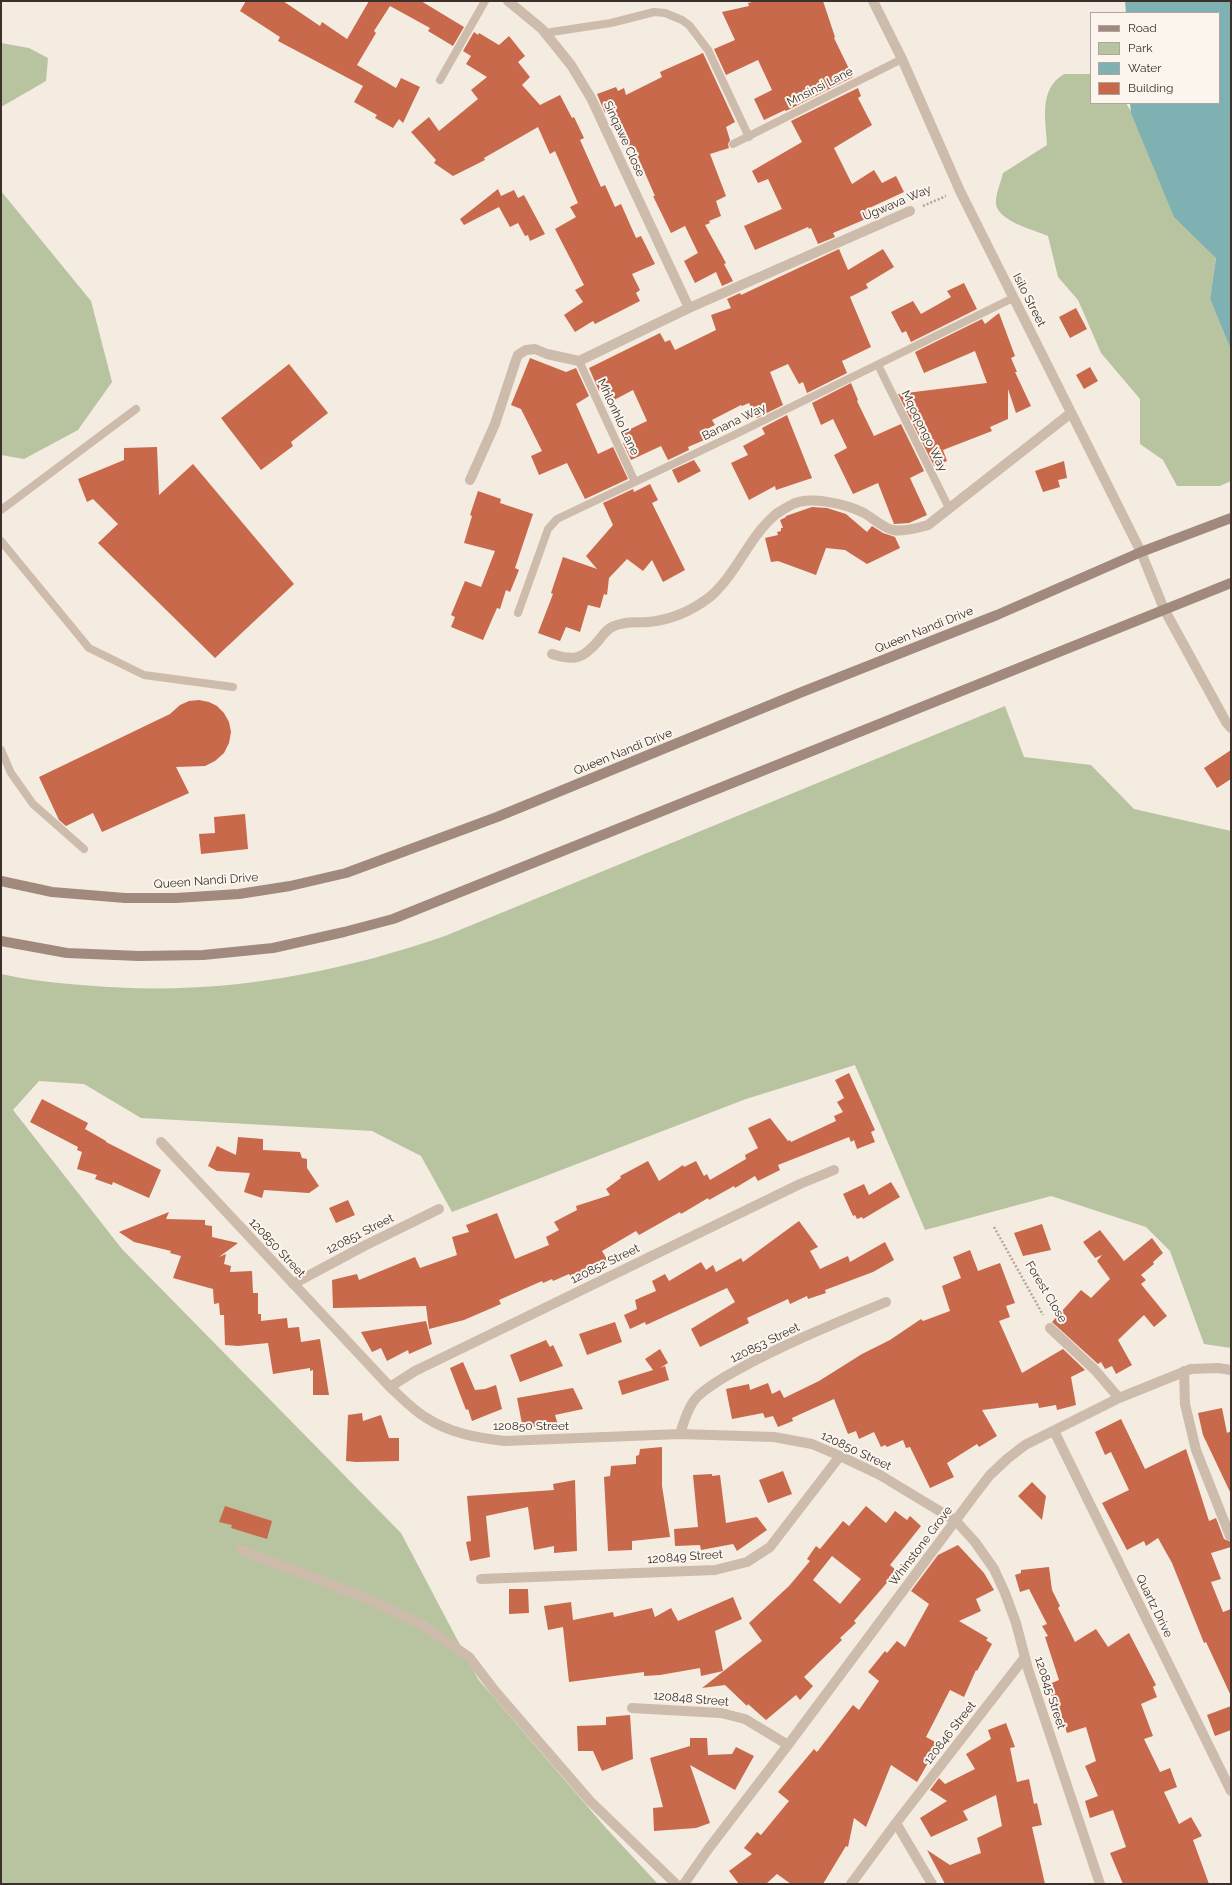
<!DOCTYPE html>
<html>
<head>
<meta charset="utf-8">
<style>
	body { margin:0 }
	#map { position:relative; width:1232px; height:1885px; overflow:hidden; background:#f4ebe1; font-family:Raleway,sans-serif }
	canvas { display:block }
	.frame { position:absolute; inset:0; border:2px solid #3b302b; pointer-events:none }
	.legend { position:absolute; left:1090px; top:12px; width:130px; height:92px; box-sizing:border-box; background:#fbf5ee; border:1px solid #aea6a0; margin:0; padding:5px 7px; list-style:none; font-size:12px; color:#3b302b }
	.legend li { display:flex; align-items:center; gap:8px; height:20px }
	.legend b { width:20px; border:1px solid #aea6a0 }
</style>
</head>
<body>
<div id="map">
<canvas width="1232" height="1885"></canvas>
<div class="frame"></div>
<ul class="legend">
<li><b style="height:5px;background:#a18a7d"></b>Road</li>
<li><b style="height:11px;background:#b8c4a0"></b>Park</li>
<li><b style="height:11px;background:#7fb0b2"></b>Water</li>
<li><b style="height:11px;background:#c8694b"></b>Building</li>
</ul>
</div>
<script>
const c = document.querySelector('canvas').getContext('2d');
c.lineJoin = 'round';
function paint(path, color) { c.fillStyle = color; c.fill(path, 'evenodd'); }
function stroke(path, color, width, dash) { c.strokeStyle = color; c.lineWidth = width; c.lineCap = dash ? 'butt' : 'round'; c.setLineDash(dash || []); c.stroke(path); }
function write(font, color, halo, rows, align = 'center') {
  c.font = font + ' Raleway,sans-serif'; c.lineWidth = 4; c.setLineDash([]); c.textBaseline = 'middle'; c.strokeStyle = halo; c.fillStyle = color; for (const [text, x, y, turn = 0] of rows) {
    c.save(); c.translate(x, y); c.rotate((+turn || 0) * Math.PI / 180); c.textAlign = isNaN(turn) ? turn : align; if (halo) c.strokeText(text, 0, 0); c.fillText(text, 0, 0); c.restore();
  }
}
const green = new Path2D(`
	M1 43 29 48 48 58 46 81 1 107Z
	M1064 74H1091V103H1126L1216 258 1210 299 1231 350V481L1220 486H1177L1163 460 1140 444V399L1101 353 1078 300 1058 277 1048 236C1034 230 998 221 996 204 995 195 1001 182 1003 173L1047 145C1046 119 1038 90 1064 74Z
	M1 191 91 301 112 382 78 430 24 459 1 455Z
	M1005 706 1024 757 1091 765 1134 809 1231 831V1348L1204 1344 1170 1251 1146 1227 1051 1196 925 1230 855 1065 746 1099 452 1212 421 1156 372 1131 141 1118 84 1084 39 1081 13 1110 122 1249 401 1533 478 1679 606 1828 658 1884H1V974C27 980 55 983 82 985 209 997 326 977 445 936Z`);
const water = new Path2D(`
	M1125 1H1231V350L1210 299 1216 258 1174 217 1131 113 1130 103H1219V13H1126Z`);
const building = new Path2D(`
	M246 1H283L320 26 322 22 347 39 369 1H421L464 27 453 46 428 31 430 28 390 6 374 31 376 33 357 65 396 88 401 78 420 87 403 123 399 119 393 128 375 118 377 115 354 102 363 86 278 41 280 37 240 11Z
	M757 1H823L835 37 834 38 853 77 786 111 785 110 764 120 754 99 772 90 758 60 726 75 714 49 735 40 722 12 749 6 748 3Z
	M474 32 478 35 479 33 499 45 509 36 525 56 518 62 530 77 522 85 540 105 560 95 572 118 574 117 584 138 580 140 601 187 605 185 615 207 621 204 636 238 641 236 655 264 632 274 640 290 636 293 640 301 595 324 593 321 575 332 564 315 583 302 575 290 584 285 555 229 576 217 570 207 578 203 555 151 550 154 538 127 484 158 485 160 453 176 434 163 436 160 411 132 429 117 439 131 478 99 471 90 487 77 466 64 471 56 463 51Z
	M703 53 735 122 726 127 730 140 728 144 729 148 710 154 726 196 716 201 721 216 709 221 710 223 705 225 726 263 724 264 733 281 722 286 716 272 695 283 684 261 698 253 685 226 671 233 653 196H655L634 148 629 151 611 110 605 113 597 94 616 87 618 91 624 88 626 95 662 77 660 72Z
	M858 88 861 96 858 98 872 125 834 148 852 184 874 170 882 183 896 176 904 192 865 210 868 218 833 233 835 237 818 244 811 228 809 229 808 227 755 250 744 226 782 209 768 179 758 183 752 171 802 142 791 121Z
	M498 189 501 196 514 190 518 198 524 195 545 234 530 241 528 235 525 236 518 223 510 227 499 207 464 225 460 219Z
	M839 249 848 270 883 249 894 267 866 284 868 288 850 297 871 347 842 361 847 373 807 393 803 382 799 384 788 364 770 372 783 405 757 418 749 403 742 406 741 405 712 420 715 425 705 430 709 438 688 447 689 450 668 460 661 446 631 460 623 443 626 442 622 433 647 421 633 390 614 400 608 387 599 391 589 368 660 333 665 342 670 340 675 350 716 330 711 315 731 308 727 299 740 293 741 295Z
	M964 283 977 309 911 342 906 331 902 333 891 312 913 301 921 314 951 297 947 291Z
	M1076 308 1087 329 1070 338 1059 317Z
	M999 313 1015 356 1011 358 1017 372H1015L1031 406 1016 413 1008 389V419L990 427 992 431 943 450 947 461 934 466 898 394 987 383 975 351 924 373 915 352 982 319 985 324Z
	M530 358 566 372 576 368 589 396 576 404 598 454 613 447 628 479 585 499 567 463 539 475 531 456 542 451 521 409 511 405Z
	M289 364 328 413 291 442 293 446 261 470 221 418Z
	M1090 367 1098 381 1084 389 1076 375Z
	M851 383 858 400 857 401 874 436 901 424 924 471 910 478 927 515 909 523 894 524 878 483 853 494 834 455 847 448 833 419 821 425 812 403Z
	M787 415 812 478 776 490 775 486 749 500 731 463 748 455 743 446 765 434 762 428Z
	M157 447 159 495 193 464 294 584 215 658 98 543 118 524 93 499 87 502 78 479 124 460V448Z
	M694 460 701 471 678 483 672 470Z
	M1064 461 1067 478 1058 480 1060 487 1043 492 1035 471Z
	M650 484 658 500 652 503 685 570 663 582 652 560 643 571 627 559 609 578 607 595 604 594 600 608 588 605 580 632 566 627 560 641 538 633 553 594 551 593 563 557 597 569 586 556 613 525 603 503 633 489 634 492Z
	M478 491 501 499 500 503 533 514 515 568 519 570 510 592 506 590 500 609 497 608 483 640 451 627 455 617 451 615 465 581 481 587 495 551 464 543 472 516 470 515Z
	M812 507 827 508 846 514 867 532 872 526 883 533 895 537 900 548 867 564 845 550 826 548 816 575 778 561 771 562 765 538 778 535 777 532 781 531V528H783L780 520 786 517V516Z
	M199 700 209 702 217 706 224 713 229 722 231 732 229 743 224 753 215 761 205 766 176 767 189 793 102 832 93 813 66 826 59 820 39 777 170 714 180 705 189 701Z
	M1231 750V779L1217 788 1204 768Z
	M245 814 248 849 201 854 199 834 215 833 214 817Z
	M849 1073 875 1130 871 1132 875 1142 857 1149 854 1140 851 1142 849 1137 778 1165 780 1170 758 1181 755 1176 735 1188 734 1186 709 1200 708 1198 681 1214 680 1212 639 1235 636 1231 602 1251 608 1261 571 1277 569 1274 553 1281 552 1279 543 1283 542 1281 499 1300 501 1304 464 1320 429 1329 426 1306 333 1308 332 1280 357 1274 359 1280 415 1257 420 1268 457 1255 452 1237 469 1232 466 1225 497 1213 515 1259 549 1245 546 1237 559 1230 554 1222 577 1210 576 1206 610 1195 606 1189 621 1178 620 1176 648 1161 659 1181 683 1165 684 1167 696 1161 704 1176 707 1174 710 1180 746 1159 745 1155 758 1148 748 1128 770 1118 788 1141 790 1140 791 1142 836 1121 834 1116 843 1112 837 1102 844 1098 835 1080Z
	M42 1099 88 1123 85 1129 106 1141V1142L161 1170 149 1198 113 1182 112 1185 95 1179 97 1175 77 1169 82 1152 77 1150 78 1147 30 1122Z
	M238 1137 263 1139V1150L300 1152 302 1158 307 1159V1168L319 1186 309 1193 264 1190 262 1198 244 1192 250 1173 217 1171 208 1166 217 1146 236 1155Z
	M891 1182 900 1197 863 1219 862 1217 857 1219 855 1215 853 1216 843 1194 864 1184 869 1195Z
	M348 1200 355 1215 336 1223 329 1208Z
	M169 1212 166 1219 205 1220V1225L212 1226V1237L238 1243 219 1257 226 1254 224 1264 231 1266 230 1272 252 1271 253 1293H258V1314H261V1321L287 1318 288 1328 299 1327 301 1342 320 1339 329 1395H313V1370L310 1371V1368L273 1374 268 1343 238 1346 225 1345 224 1315H220L219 1303 214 1304 213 1289 173 1278 181 1256 170 1253 171 1251 134 1242 119 1232Z
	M799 1221 818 1247 810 1251 820 1269 848 1256 850 1262 885 1242 894 1260 873 1272 825 1290 826 1293 808 1299 807 1296 790 1304 788 1299 747 1318 749 1323 700 1347 691 1329 735 1302 727 1288 646 1325 645 1322 630 1329 624 1315 637 1309 635 1300 656 1291 652 1281 665 1274 669 1281 701 1262 706 1270 713 1265 716 1272 741 1258 743 1262Z
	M1042 1224 1051 1250 1023 1256 1014 1233Z
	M1100 1230 1124 1261 1152 1238 1163 1253 1153 1262 1154 1264 1141 1275 1146 1280 1141 1284 1167 1316 1154 1327 1144 1315 1118 1340 1132 1365 1116 1374 1112 1366 1105 1369 1101 1362 1098 1364 1052 1322 1081 1290 1091 1298 1110 1279 1097 1261 1102 1255 1095 1258 1083 1242Z
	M970 1250 978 1271 1000 1263 1015 1303 1006 1306 1010 1317 999 1321 1022 1373 1063 1349 1085 1370 1071 1377 1076 1405 1057 1410 1056 1405 1039 1408 1038 1403 982 1410 997 1436 979 1447 977 1444 947 1463 954 1477 930 1488 910 1447 906 1448 903 1440 887 1447 885 1445 881 1447 874 1432 859 1439 856 1431 848 1434 834 1399 792 1418 793 1421 778 1427 773 1416 765 1418 763 1413 732 1419 726 1389 749 1384 750 1390 768 1383 772 1394 780 1390 784 1398 819 1381 862 1354 890 1340 921 1319 923 1321 950 1311 942 1286 961 1278 953 1257Z
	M426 1321 432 1344 409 1354 408 1350 387 1361 381 1348 372 1352 361 1332Z
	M615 1322 622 1342 587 1355 579 1334Z
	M546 1340 550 1347 553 1345 563 1366 520 1382 510 1355Z
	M660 1349 668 1363 660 1368 665 1366 669 1380 622 1395 618 1381 653 1370 645 1359Z
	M463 1362 475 1390 485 1389 496 1385 502 1409 472 1421 468 1409 466 1410 450 1368Z
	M573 1388 583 1409 555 1415 558 1425 540 1430 539 1426 523 1429 517 1398Z
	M1222 1408 1227 1433 1231 1431V1494L1203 1435 1198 1413Z
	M362 1413 363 1421 381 1415 389 1438H399V1461L356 1462 346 1461 348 1415Z
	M1121 1419 1145 1469 1186 1449 1209 1521 1216 1518 1224 1539 1231 1542V1547L1211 1553 1221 1579 1211 1582 1223 1612 1231 1609V1696L1206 1642 1204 1643 1172 1563 1158 1538 1146 1546 1144 1541 1127 1550 1102 1503 1129 1490 1111 1452 1105 1455 1095 1432Z
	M662 1447V1486L670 1537 632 1541V1550L608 1551 604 1477 610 1476 611 1466 636 1464V1456L639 1455 640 1449Z
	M783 1471 792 1494 768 1503 759 1480Z
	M712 1474V1476L720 1475 726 1523 757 1517 767 1530 737 1551 733 1544 701 1550 700 1545 675 1546 674 1529 698 1527 693 1475Z
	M575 1480 577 1551 554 1553V1546L534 1550 528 1507 486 1516 490 1557 470 1561 466 1542 471 1541 467 1496 554 1490 553 1484Z
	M1032 1482 1046 1496 1042 1520 1018 1496Z
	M225 1506 272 1521 267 1539 231 1528 232 1525 219 1522Z
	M866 1506 886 1523 895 1511 907 1520 910 1516 921 1526 890 1565 897 1571 854 1621 856 1623 840 1638 842 1640 804 1677 813 1686 800 1700 796 1695 766 1720 748 1704 747 1706 725 1685 702 1688 762 1641 749 1623 789 1586 810 1561 807 1559 816 1546 820 1549 843 1521 849 1526ZM832 1556 861 1579 840 1604 813 1580Z
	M958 1545 984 1573 994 1590 976 1599 981 1611 959 1621 988 1638 986 1640 992 1644 977 1671 976 1670 964 1697 950 1690 926 1737 939 1744 917 1782 891 1765 866 1827 854 1818 848 1847 846 1846 823 1884H791L777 1874 766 1884H739L729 1871 752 1854 744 1848 757 1832 761 1835 789 1801 778 1792 814 1749 817 1752 853 1705 859 1710 879 1681 868 1672 885 1651 887 1653 897 1641 905 1647 929 1604 911 1591 938 1555Z
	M1049 1567 1052 1590 1060 1606 1058 1608 1075 1642 1096 1629 1108 1647 1129 1633 1156 1685 1153 1687 1157 1697 1141 1704 1153 1736 1144 1739 1160 1772 1170 1768 1177 1787 1164 1792 1179 1824 1191 1817 1202 1836 1193 1840 1209 1884H1123L1110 1853 1126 1847 1113 1810 1090 1818 1085 1801 1098 1796 1085 1766 1096 1761 1086 1727 1067 1733 1058 1705 1056 1706 1047 1685 1059 1680 1045 1637 1048 1636 1042 1626 1047 1624 1029 1589 1020 1592 1015 1575 1021 1573V1570Z
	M509 1589H528L529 1613 509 1614Z
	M733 1597 742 1619 715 1631 723 1671 701 1676 700 1668 660 1675 644 1676V1672L569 1682 563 1627 548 1630 544 1606 571 1602 573 1620 613 1612 614 1617 652 1608 655 1617 671 1608 678 1621Z
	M1231 1706V1730L1215 1736 1207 1715Z
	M630 1715 633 1759 602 1771 593 1751H578L577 1726 606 1725V1717Z
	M1006 1723 1015 1747 1010 1748 1017 1782 1029 1779 1034 1804 1037 1803 1042 1825 1032 1827 1045 1884H945L927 1850 950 1865 981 1853 977 1838 1002 1826 996 1795 963 1811 968 1820 931 1837 920 1818 947 1801 930 1790 939 1778 945 1784 975 1769 966 1754 991 1739 988 1730Z
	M690 1738H707L708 1755 732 1754 736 1747 754 1756 735 1790 690 1765 710 1823 696 1828 654 1831 653 1808 663 1807 650 1758 690 1746Z`);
const path = new Path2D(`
	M923 206 946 196
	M994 1227 1043 1315`);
const service = new Path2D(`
	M545 33 611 23 654 12 665 13 682 20 689 25 708 50 749 137
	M440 80 485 1
	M733 144 902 59
	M579 361 635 482
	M878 365 949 508
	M1 510 136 409
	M1 541 89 648 144 675 233 687
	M518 613 548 529 557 519 734 435 1013 298
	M1 750 11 773 33 804 84 849`);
const minor = new Path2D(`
	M508 1 542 29 571 65 591 98 689 308
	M873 1 902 59 960 191 1141 552 1164 609 1226 722 1231 728
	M470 480 495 424 516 360 518 355 526 350 535 349 547 354 579 361 689 308 910 211
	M552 654C575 662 584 658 599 640 603 635 606 630 612 627 623 621 635 623 648 622 671 620 692 611 711 596 737 573 749 537 775 515 780 511 786 508 791 505 809 495 846 504 864 513 873 518 883 528 893 530 904 532 918 528 928 525L1071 413
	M161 1142 390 1387C401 1397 412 1409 425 1417 449 1433 477 1438 505 1441L680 1434 774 1437 812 1444 840 1456 880 1475 956 1521 975 1542 994 1569 1005 1593 1016 1623 1028 1669 1100 1884
	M293 1284 366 1245 439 1209
	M1050 1328 1095 1370 1119 1398
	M1184 1371 1185 1404 1196 1450 1230 1536
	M390 1387 415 1371 800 1184 834 1170
	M1054 1431 1231 1791
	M680 1434C684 1422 688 1406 698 1396 710 1385 724 1377 739 1369 786 1343 836 1323 886 1302
	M241 1550 361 1596 423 1625 469 1657 495 1691 590 1801 676 1884
	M481 1579 715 1570 747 1562 770 1547 840 1456
	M632 1708 721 1713 745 1719 788 1745
	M896 1823 932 1884
	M684 1884 709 1848 788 1745 976 1493 990 1475 1007 1459 1025 1445 1119 1398 1191 1369 1218 1368 1231 1370
	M851 1884 896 1823 1025 1657`);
const secondary = new Path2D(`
	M1 881 52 892 125 898H176L239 894 290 886 346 873 497 817 802 692 997 615 1141 552 1231 518
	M1 941 67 953 139 956 203 955 273 948 344 932 393 919 1231 583`);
const streetNames = [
	["Mnsinsi Lane",820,87,-27],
	["Sinqawe Close",624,139,65],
	["Ugwava Way",897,203,-23],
	["Isilo Street",1029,300,63],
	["Mhlonhlo Lane",618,417,65],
	["Banana Way",734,422,-26],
	["Mqoqongo Way",924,431,64],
	["Queen Nandi Drive",924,630,-22],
	["Queen Nandi Drive",623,752,-22],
	["Queen Nandi Drive",206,881,-4],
	["120851 Street",360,1234,-27],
	["120850 Street",277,1248,47],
	["120852 Street",605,1264,-26],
	["Forest Close",1046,1292,59],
	["120853 Street",765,1343,-26],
	["120850 Street",531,1426],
	["120850 Street",856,1451,25],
	["Whinstone Grove",921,1546,-53],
	["120849 Street",685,1557,-4],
	["Quartz Drive",1154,1606,64],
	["120845 Street",1050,1693,72],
	["120848 Street",691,1699,5],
	["120846 Street",950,1733,-52]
];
paint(green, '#b8c4a0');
paint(water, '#7fb0b2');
paint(building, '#c8694b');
stroke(path, '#b9a596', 2.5, [2, 2]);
stroke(service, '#cdbbac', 8);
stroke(minor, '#cdbbac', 10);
stroke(secondary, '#a18a7d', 10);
write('12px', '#3b302b', '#fbf5ee', streetNames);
</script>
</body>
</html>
